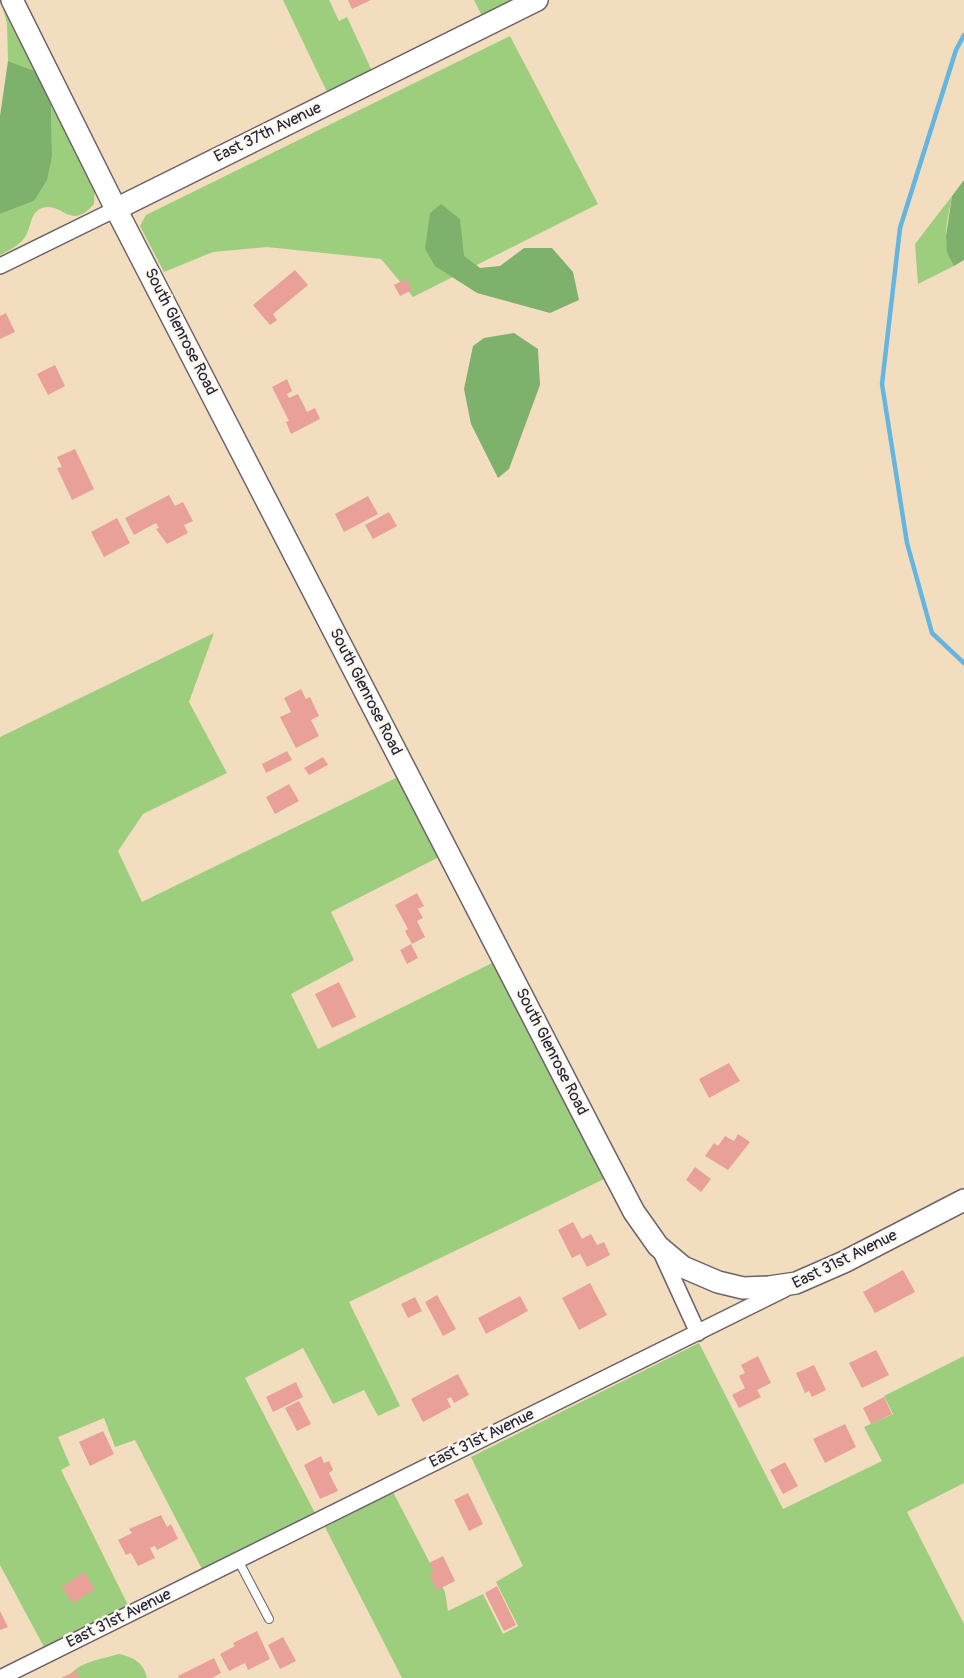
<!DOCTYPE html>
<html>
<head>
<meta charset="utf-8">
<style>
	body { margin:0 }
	canvas { display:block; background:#f3ddbf }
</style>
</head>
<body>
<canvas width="964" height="1678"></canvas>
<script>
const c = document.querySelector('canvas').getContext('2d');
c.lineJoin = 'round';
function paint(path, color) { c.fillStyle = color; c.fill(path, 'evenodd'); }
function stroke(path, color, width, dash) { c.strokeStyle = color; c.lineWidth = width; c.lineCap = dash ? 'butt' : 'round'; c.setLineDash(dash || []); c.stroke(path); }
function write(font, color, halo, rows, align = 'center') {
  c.font = font + ' Pangolin,sans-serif'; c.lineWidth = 5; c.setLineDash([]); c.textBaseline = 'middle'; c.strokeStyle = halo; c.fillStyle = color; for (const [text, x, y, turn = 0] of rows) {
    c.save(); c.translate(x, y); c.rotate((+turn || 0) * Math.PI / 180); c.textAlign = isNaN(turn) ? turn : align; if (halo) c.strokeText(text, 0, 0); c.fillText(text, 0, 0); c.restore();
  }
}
const green = new Path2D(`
	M283 0H329L339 21 347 17 372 71 327 92Z
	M474 0H518L483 18Z
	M1 1 35 71 8 61 7 23Z
	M510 36 598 204 413 297 381 259 267 247 213 252 164 272 140 226 146 215Z
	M51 105 95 188 94 204C70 232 63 201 42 208 29 213 32 227 25 237 19 246 9 250 0 255V214L34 201 52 156Z
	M952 196C947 224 941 239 954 266L918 284 915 244Z
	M214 633 189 702 227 773 143 814 118 851 142 902 398 777 439 857 331 912 354 960 291 994 318 1049 496 961 604 1179 349 1302 400 1406 378 1416 364 1390 333 1404 303 1348 245 1378 316 1515 203 1571 135 1440 115 1447 104 1418 58 1437 70 1465 61 1470 129 1607 44 1647 0 1565V737Z
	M699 1343 783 1509 882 1461 864 1427 893 1414 884 1396 964 1356V1483L907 1512 964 1624V1678H402L325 1527 393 1492 445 1592 448 1611 483 1594 503 1634 518 1626 496 1582 523 1566 471 1457Z
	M119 1654C132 1657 144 1662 147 1678H67C80 1661 99 1660 119 1654Z`);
const forest = new Path2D(`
	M8 61 35 71 51 105 52 156 47 180 34 201 0 214V116Z
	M964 180V260L954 266 947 252 946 236 952 196Z
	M441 204 460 219 464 256 480 268 500 266 524 248H552L573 272 579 300 550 313 477 293 435 266 425 249 430 213Z
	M514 333 538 349 540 385 509 469 498 478 471 424 464 389 473 346 484 338Z`);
const stream = new Path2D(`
	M964 35 956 50 900 228 882 384 907 543 932 633 964 663`);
const building = new Path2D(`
	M348 0H371L352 9Z
	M295 270 308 285 273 314 277 320 270 325 253 305Z
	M406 279 412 290 400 296 394 285Z
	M6 313 15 332 0 339V316Z
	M55 365 65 386 48 395 37 374Z
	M287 379 292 391 287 394 289 398 298 394 307 412 315 408 320 419 291 434 286 422 289 421 272 387Z
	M75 449 94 489 72 500 57 468 62 467 57 457Z
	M169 495 175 506 183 502 193 521 184 525 188 533 167 544 156 529 159 528 156 523 134 535 125 518Z
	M368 496 378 514 344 532 335 514Z
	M389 512 397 526 373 539 365 525Z
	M117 518 130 543 104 557 91 532Z
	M301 689 306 699 310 697 319 716 311 720 319 736 296 748 280 717 291 712 284 698Z
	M287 751 292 760 266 773 262 764Z
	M323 757 328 765 309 775 304 768Z
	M289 784 299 801 275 814 266 797Z
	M417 893 424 906 418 909 423 918 417 921 425 937 412 944 405 931 408 929 395 905Z
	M411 944 418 958 407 964 400 950Z
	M339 982 356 1017 332 1028 315 994Z
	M729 1063 740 1081 709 1098 699 1079Z
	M738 1134 750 1142 728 1170 705 1156 714 1143 718 1146 725 1136 734 1141Z
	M695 1167 711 1179 701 1192 686 1180Z
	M573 1222 582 1239 591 1234 597 1245 604 1242 610 1255 587 1267 580 1254 572 1258 558 1230Z
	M903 1270 915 1292 875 1313 863 1292Z
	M590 1283 607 1315 579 1330 562 1298Z
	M437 1295 456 1329 443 1336 425 1302Z
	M520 1296 528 1311 486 1334 478 1318Z
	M415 1297 422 1311 408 1318 401 1304Z
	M876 1350 889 1375 862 1388 849 1363Z
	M758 1356 771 1383 757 1390 761 1397 739 1408 732 1395 745 1388 739 1376 745 1373 741 1365Z
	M814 1365 826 1390 812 1397 809 1391 805 1393 796 1373Z
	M458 1374 469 1395 454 1403 451 1397 447 1399 451 1407 423 1422 411 1399Z
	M296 1382 303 1397 273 1412 266 1397Z
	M884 1397 892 1414 871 1424 863 1408Z
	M299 1401 311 1424 297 1431 285 1408Z
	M845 1424 856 1447 825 1463 813 1439Z
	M103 1431 114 1454 90 1466 79 1442Z
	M321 1456 324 1463 329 1461 333 1470 329 1473 338 1491 320 1499 304 1465Z
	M785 1462 798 1486 783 1494 770 1470Z
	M468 1493 483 1524 469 1531 454 1500Z
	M161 1515 167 1527 171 1524 178 1539 157 1550 155 1546 150 1548 155 1558 138 1566 131 1553 126 1555 118 1540 132 1533 129 1529Z
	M443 1556 455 1581 437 1590 429 1574 434 1572 429 1563Z
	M84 1572 95 1589 73 1603 62 1587Z
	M497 1586 516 1625 504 1631 485 1593Z
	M0 1611 8 1627 0 1630Z
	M257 1631 270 1659 248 1670 245 1663 229 1671 220 1654 235 1646 233 1643Z
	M283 1637 296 1661 280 1669 268 1645Z
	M214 1658 221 1673 212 1678H179L178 1676Z
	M76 1671 79 1678H61Z`);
const lane = new Path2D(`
	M238 1560 269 1619`);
const street = new Path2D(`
	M0 266 116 209
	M660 1250 698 1333
	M0 1678 785 1289`);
const secondary = new Path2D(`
	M12 0 116 209 598 1143 634 1212 658 1246 683 1267 718 1282 743 1288 769 1287 796 1283 844 1262 964 1200
	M116 209 537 0`);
const streetNames = [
	["East 37th Avenue",268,133,-26],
	["South Glenrose Road",180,332,63],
	["South Glenrose Road",365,692,63],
	["South Glenrose Road",551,1052,63],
	["East 31st Avenue",845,1260,-26],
	["East 31st Avenue",482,1439,-26],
	["East 31st Avenue",119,1619,-26]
];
paint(green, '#9dce7d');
paint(forest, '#7eb16c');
stroke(stream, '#64b5df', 4.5);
paint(building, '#e8a099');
stroke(lane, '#6b6369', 10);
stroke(street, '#6b6369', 18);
stroke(secondary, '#6b6369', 24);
stroke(lane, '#fff', 8);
stroke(street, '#fff', 15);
stroke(secondary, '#fff', 21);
write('16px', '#22223b', '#fbf7ec', streetNames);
</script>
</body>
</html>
